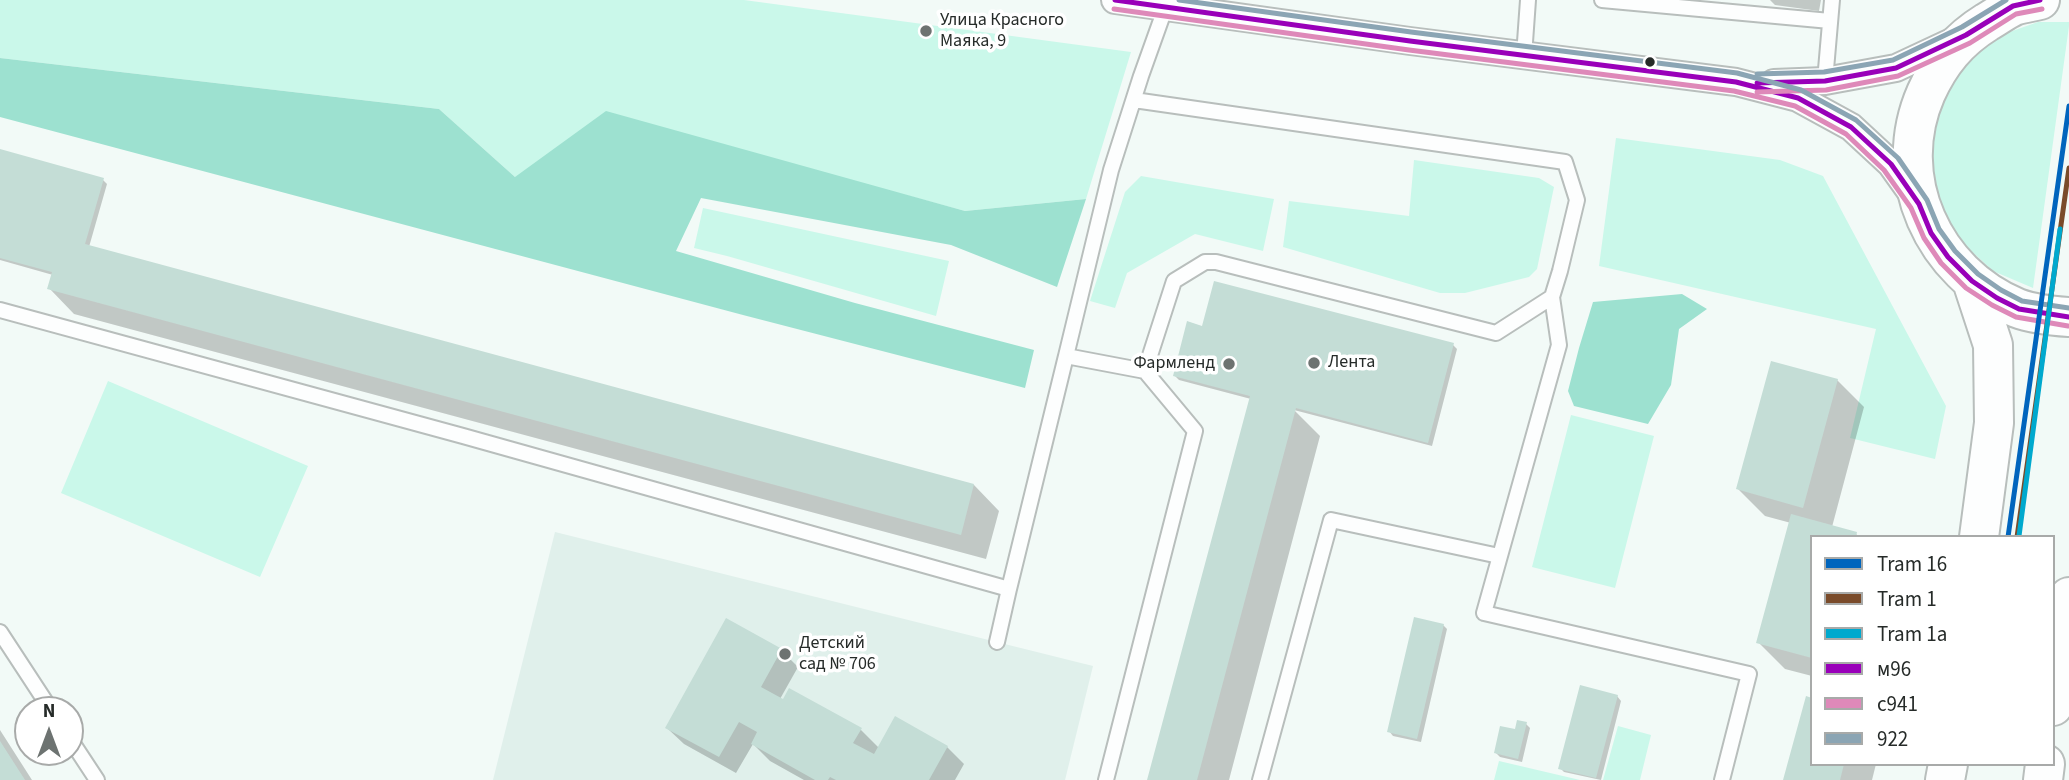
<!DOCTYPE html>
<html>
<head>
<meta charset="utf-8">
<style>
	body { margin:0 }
	#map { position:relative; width:2069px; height:780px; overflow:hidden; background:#f2faf7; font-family:"Source Sans 3",sans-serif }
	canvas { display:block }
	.legend { position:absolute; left:1810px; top:535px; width:245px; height:231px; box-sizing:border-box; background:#fff; border:2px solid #a8aaa9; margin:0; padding:9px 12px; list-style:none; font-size:21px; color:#262b29 }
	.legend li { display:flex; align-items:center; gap:14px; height:35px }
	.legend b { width:35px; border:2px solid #a8aaa9 }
	.north { position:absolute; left:14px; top:696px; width:70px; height:70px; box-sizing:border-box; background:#fff; border:2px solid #a8aaa9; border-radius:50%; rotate:0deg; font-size:19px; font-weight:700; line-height:28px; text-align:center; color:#262b29 }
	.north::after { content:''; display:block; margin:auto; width:24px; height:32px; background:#6d7371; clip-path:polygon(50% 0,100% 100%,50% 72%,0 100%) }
</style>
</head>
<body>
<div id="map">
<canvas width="2069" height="780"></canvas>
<ul class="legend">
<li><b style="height:9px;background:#0065bd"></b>Tram 16</li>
<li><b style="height:9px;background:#7a4b2a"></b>Tram 1</li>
<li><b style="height:9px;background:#00a9ce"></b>Tram 1а</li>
<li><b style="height:9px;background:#9900b9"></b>м96</li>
<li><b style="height:9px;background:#de89b9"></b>с941</li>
<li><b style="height:9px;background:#8ba5b4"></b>922</li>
</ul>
<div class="north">N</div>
</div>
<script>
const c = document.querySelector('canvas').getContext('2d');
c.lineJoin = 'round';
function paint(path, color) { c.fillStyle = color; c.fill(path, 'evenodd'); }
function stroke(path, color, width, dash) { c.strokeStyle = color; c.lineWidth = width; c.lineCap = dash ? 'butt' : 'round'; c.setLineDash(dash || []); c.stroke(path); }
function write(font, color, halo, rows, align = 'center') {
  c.font = font + ' "Source Sans 3",sans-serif'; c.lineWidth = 7; c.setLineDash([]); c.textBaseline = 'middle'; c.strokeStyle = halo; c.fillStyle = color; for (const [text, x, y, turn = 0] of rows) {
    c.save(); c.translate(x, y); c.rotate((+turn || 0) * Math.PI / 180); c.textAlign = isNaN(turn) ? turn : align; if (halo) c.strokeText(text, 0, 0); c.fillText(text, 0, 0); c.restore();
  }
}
const built = new Path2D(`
	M555 532 1093 666 1065 780H493Z`);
const green = new Path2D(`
	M0 0H744L1131 52 1086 199 965 211 835 176 515 177 439 109 0 58Z
	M2038 22H2069V26L2033 288 1993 271 1944 226 1927 175 1932 130 1949 82 1972 56 1998 36Z
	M1616 138 1780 160 1823 176 1946 406 1935 459 1850 438 1876 329 1599 266Z
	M1414 160 1539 178 1554 187 1537 269 1529 277 1465 293H1440L1283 247 1289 201 1409 216Z
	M1141 176 1274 199 1263 251 1195 234 1127 273 1115 308 1090 301 1125 192Z
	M703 208 949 261 936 316 727 256 694 248Z
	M108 381 308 466 260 577 61 493Z
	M1571 415 1654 436 1615 588 1532 567Z
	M1618 726 1651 735 1640 780H1603Z
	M1499 761 1580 780H1494Z`);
const forest = new Path2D(`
	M0 58 439 109 515 177 606 111 965 211 1086 199 1057 287 951 245 701 198 676 251 855 303 1034 350 1025 388 743 315 0 117Z
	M1682 294 1707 309 1679 329 1671 385 1648 424 1574 406 1568 391 1579 348 1593 302Z`);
const shadow = new Path2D(`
	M1770 0H1821L1819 11 1775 5Z
	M0 151 103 180 107 184 89 247 974 485 999 511 986 559 74 314 49 288 53 275 0 260Z
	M1203 328 1453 345 1457 349 1432 446 1294 410 1320 436 1229 780H1150L1251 399 1179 380 1175 376Z
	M1837 380 1864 407 1832 527 1856 534 1859 537H1812V676L1785 669 1758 642 1791 523 1765 516 1738 489Z
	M1443 625 1447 629 1421 742 1393 736 1389 731Z
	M781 650 798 667 780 699 861 730 879 748 947 747 964 764 955 780H804L770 761 753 744 736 773 684 744 667 728Z
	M1617 696 1621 701 1601 780 1564 772 1560 768Z
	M1526 724 1530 728 1522 762 1500 757 1496 753 1516 731Z
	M0 730 32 780H0Z
	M1812 764H1876L1872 780H1785Z`);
const building = new Path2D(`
	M0 149 104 178 85 244 974 484 961 535 47 289 52 272 0 258Z
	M1214 281 1454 343 1428 443 1296 408 1197 780H1147L1250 396 1173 376 1187 321 1202 326Z
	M1771 361 1838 379 1803 508 1736 489Z
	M1791 514 1857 532 1856 537H1812V658L1756 643Z
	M1414 617 1444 624 1417 739 1387 732Z
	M726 618 782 649 761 687 783 699 789 688 862 728 853 743 874 754 895 716 948 746 929 780H836L830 777 828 780H815L751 744 757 732 739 722 719 757 665 728Z
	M1580 685 1618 695 1596 778 1558 769Z
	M1806 696 1812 698V764H1844L1840 780H1783Z
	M1517 720 1527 722 1518 759 1494 753 1500 726 1515 729Z
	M0 741 25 780H0Z`);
const lane = new Path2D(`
	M1602 0 1830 21
	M1524 56 1528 0
	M1825 81 1832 0
	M1552 297 1559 345 1484 613 1749 674 1722 780
	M0 310 463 436 1009 589 1066 356 1145 371 1174 281 1205 262H1216L1496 333 1552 297 1560 271 1577 200 1565 162 1134 100
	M1066 356 1111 170 1141 76 1166 6
	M0 632 51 710
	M997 642 1009 589
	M70 739 97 780
	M1106 780 1195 431 1145 371
	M1260 780 1331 520 1499 556`);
const street = new Path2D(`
	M1115 0 1410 41 1736 82 1798 98 1851 127 1891 164 1916 199
	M1774 83 1825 81 1896 68 1958 39`);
const secondary = new Path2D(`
	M2040 0C2032 2 2023 3 2014 6 2005 10 1996 17 1987 22 1958 40 1940 62 1926 93 1889 177 1933 273 2017 308 2033 314 2052 316 2069 317
	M1972 281 1993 345 1994 423 1979 537
	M2053 706 2069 597
	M1945 780 1948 764
	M2043 780 2045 764`);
const bus1 = new Path2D(`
	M1115 0 1410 41 1736 82 1798 98 1851 127 1891 164 1919 204 1931 233 1948 257 1972 281 1997 298 2019 309 2069 317
	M1757 83 1825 81 1896 68 1966 35 2013 6 2040 0`);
const bus2 = new Path2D(`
	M1114 9 1409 50 1734 91 1795 106 1846 134 1884 170 1911 208 1924 238 1941 263 1966 288 1992 305 2016 317 2068 326
	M1757 92 1826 90 1898 76 1970 43 2016 14 2042 9`);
const bus3 = new Path2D(`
	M1179 0 1411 32 1737 73 1801 90 1856 120 1898 158 1927 200 1939 229 1955 251 1978 274 2001 290 2022 301 2069 308
	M1757 74 1824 72 1893 60 1962 27 2006 0`);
const tram1 = new Path2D(`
	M2008 537 2069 106`);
const tram2 = new Path2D(`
	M2017 537 2069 168`);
const tram3 = new Path2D(`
	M2019 536 2060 229`);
const markers = [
	[926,31,7,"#6d7371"],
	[1650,62,6,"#262b29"],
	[1314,363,7,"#6d7371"],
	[1229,364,7,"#6d7371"],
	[785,654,7,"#6d7371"]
];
const poiNames = [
	["Улица Красного",940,21],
	["Маяка, 9",940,42],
	["Лента",1328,363],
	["Фармленд",1215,364,"right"],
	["Детский",799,644],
	["сад № 706",799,665]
];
paint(built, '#e0f0eb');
paint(green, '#caf8ea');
paint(forest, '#9de1d0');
paint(shadow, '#0003');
paint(building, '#c4ddd6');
stroke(lane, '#b8bebc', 18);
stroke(street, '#b8bebc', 30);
stroke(secondary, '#b8bebc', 42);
stroke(lane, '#fdfefe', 14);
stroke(street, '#fdfefe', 26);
stroke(secondary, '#fdfefe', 38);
stroke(bus1, '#9900b9', 5);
stroke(bus2, '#de89b9', 5);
stroke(bus3, '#8ba5b4', 5);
stroke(tram1, '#0065bd', 5);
stroke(tram2, '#7a4b2a', 5);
stroke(tram3, '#00a9ce', 5);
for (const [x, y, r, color] of markers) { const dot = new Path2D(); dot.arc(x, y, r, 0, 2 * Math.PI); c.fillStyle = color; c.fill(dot); stroke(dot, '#fff', 2.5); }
write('18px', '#262b29', '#fff', poiNames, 'left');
</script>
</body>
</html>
